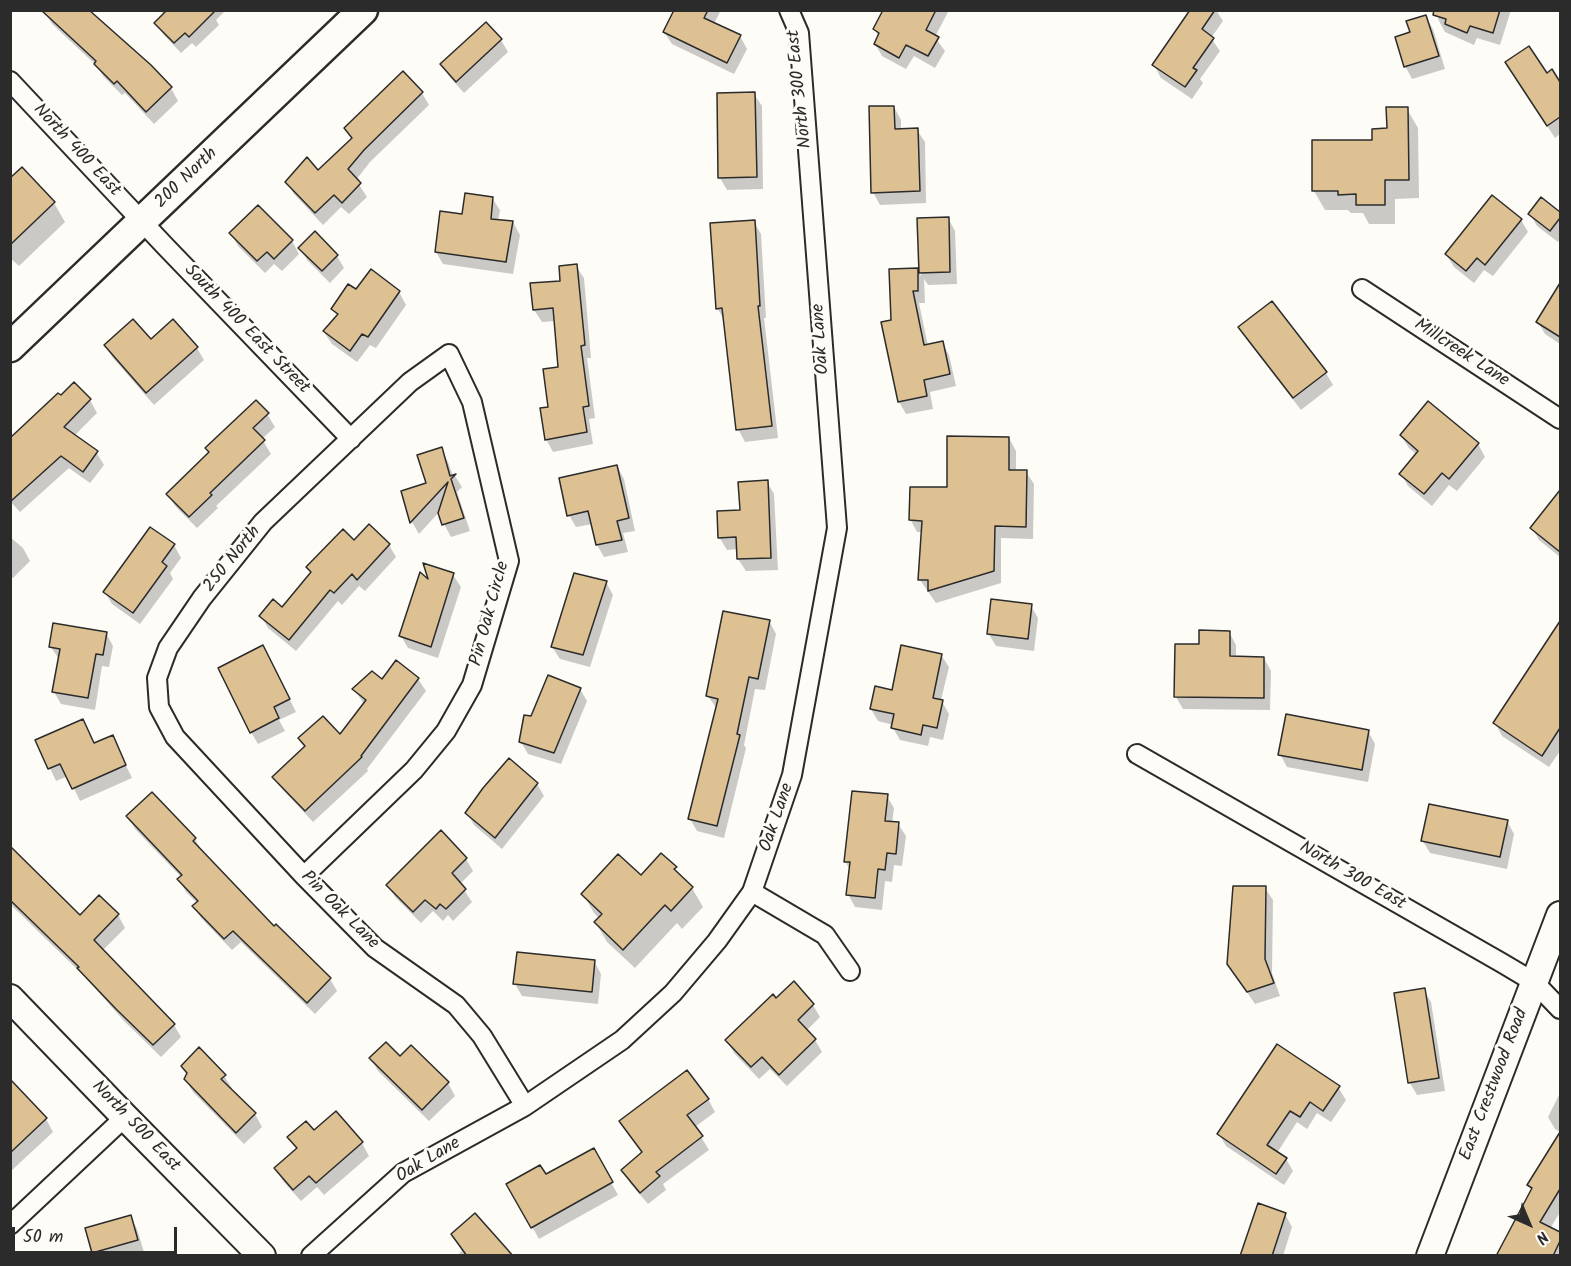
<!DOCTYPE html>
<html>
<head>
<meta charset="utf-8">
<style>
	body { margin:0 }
	#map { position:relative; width:1571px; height:1266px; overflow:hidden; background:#fdfcf7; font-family:Kalam,sans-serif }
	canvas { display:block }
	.frame { position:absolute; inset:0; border:12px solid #2b2b2b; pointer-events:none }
	.north { position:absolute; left:1499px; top:1194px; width:60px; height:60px; -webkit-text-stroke:4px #fdfcf7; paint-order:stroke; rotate:136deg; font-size:16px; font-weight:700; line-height:24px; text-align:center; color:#2b2b2b }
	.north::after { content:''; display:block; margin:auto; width:21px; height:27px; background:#2b2b2b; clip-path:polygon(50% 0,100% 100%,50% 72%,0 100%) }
	.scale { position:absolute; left:12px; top:1227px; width:165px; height:27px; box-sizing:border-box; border:3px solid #2b2b2b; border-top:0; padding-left:8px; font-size:18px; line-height:21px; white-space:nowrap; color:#2b2b2b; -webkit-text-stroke:4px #fdfcf7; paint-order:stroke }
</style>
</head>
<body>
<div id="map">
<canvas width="1571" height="1266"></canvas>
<div class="frame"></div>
<div class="north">N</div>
<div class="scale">50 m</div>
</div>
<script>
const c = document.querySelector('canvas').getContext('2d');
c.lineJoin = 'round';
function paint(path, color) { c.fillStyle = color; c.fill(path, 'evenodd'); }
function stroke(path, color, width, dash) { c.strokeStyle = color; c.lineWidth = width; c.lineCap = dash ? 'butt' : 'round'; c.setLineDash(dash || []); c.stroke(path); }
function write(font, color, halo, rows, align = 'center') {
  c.font = font + ' Kalam,sans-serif'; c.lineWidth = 6; c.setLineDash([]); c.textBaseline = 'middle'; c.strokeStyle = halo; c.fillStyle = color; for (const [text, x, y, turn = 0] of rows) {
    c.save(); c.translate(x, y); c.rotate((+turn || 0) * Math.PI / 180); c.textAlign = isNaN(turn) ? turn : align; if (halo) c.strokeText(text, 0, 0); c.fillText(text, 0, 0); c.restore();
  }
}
const shadow = new Path2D(`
	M161 10H226L216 20 219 25 196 47 192 43 181 53 163 34 156 23 164 15Z
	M676 10H721L714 24 740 36 747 49 734 74 672 44 664 32Z
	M895 10H949L935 37 945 51 935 68 914 56 906 69 882 56 875 44 879 37 874 29Z
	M1192 10H1216L1223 21 1211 38 1220 51 1200 79 1203 83 1192 99 1161 78 1154 65Z
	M1441 10H1511L1500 45 1477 38 1474 45 1445 32 1438 19Z
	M45 12 150 66 171 88 178 101 154 124 125 93 122 95 103 76 97 66 52 24Z
	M1426 17 1433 29 1445 69 1412 79 1405 66 1412 33Z
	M486 24 501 40 508 52 464 93 449 76 442 64Z
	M1552 71 1560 84V134L1555 138 1514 75H1546Z
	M422 93 429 105 370 162 356 180 367 197 349 214 341 207 323 225 294 194 287 182 317 172 353 139 346 128Z
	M754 94 762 106 763 189 727 190 720 178Z
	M894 107 901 120V130H917L925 142 926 203 880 205 873 192Z
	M1407 109 1418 128 1419 198 1395 199V224H1369L1363 213H1351L1348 210H1325L1314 191 1388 130Z
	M10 181 54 203 65 222 19 266 10 258Z
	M492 198 500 210 498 221 513 222 520 235 513 274 443 264 436 252 463 216Z
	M1542 199 1560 214V239L1558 242 1537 226 1530 214Z
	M948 218 955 231 957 284 928 285 924 279 925 303H919L928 346 942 343 949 355 956 386 930 392 933 409 906 414 899 402 892 322 917 270 921 276 919 219Z
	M1521 220 1528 232 1493 276 1484 270 1474 283 1454 267 1446 254Z
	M754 222 761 234 766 318H764L778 438 745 442 738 429 725 321 717 308Z
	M231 233 292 241 299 254 282 271 274 264 265 273 238 246Z
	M315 233 337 256 344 268 330 283 307 260 300 248Z
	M576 266 584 278 591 358H587L595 418 589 419 593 444 553 452 546 439 550 409 560 368 555 321 542 322 534 310Z
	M1558 290 1560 292V344L1545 334 1538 322Z
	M356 291 399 292 406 305 376 348 370 345 357 362 332 344 324 332 337 317 333 309Z
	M1272 303 1326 373 1333 385 1301 410 1247 340 1240 327Z
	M173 321 197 348 204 360 154 405 113 358 106 346 151 341Z
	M74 384 90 400 97 413 74 436 96 452 104 465 90 483 69 468 20 512 10 501 61 397Z
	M1428 403 1478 444 1485 457 1457 491 1449 485 1432 506 1408 486 1401 474 1417 455 1409 448 1401 436Z
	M267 414 275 427 262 439 271 454 216 506 218 508 197 528 175 506 168 494Z
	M1009 438 1016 451V472H1026L1034 484 1033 539 1001 538V583L936 603 920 580 922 532H917L910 519Z
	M441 449 448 462 453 476H455L462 487 457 492 470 531 451 537 444 524 440 511 419 534 412 522 403 492 428 484Z
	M617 466 624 479 635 531 623 533 628 552 604 557 597 545 592 524 576 527 569 515Z
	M767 482 774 494 778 570 746 571 738 559V549L727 550 719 537Z
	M1560 492V557L1539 540 1532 528Z
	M369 526 389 545 396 557 365 591 359 586 342 605 338 601 296 651 268 628 261 616 282 609 312 574 308 568 354 542Z
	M10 537 23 548 30 561 13 578 10 575Z
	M174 545 181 558 170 573 173 579 140 624 112 604 105 592Z
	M453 575 461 587 438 658 408 648 401 636 431 584Z
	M606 582 613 595 590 667 560 659 552 647Z
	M1031 606 1038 618 1034 651 996 646 988 633Z
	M769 621 776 634 765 690 755 689 744 745 746 748 724 838 697 831 690 819 717 709 708 696Z
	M1556 631 1560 634V751L1549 767 1502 736 1495 723Z
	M1229 632 1236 645V658H1264L1271 671 1270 710 1183 709 1176 697 1200 646Z
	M106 633 113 646 109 667 102 666 95 710 61 704 54 692 59 659 50 646Z
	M941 655 949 667 941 700 949 714 943 740 930 737 928 746 900 740 893 728V725L878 721 871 709Z
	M270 660 296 712 279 720 285 731 258 744 251 732Z
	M418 679 426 691 367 769 368 771 313 822 282 789 274 777 305 748 300 739 340 736 364 704 354 689 382 681Z
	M580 689 587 701 561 764 528 754 521 742 532 718Z
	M82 721 95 745 112 737 132 778 80 801 68 776 56 781 37 741Z
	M1368 731 1375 744 1368 782 1287 767 1280 754Z
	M537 784 544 796 502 849 474 825 467 813Z
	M152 794 195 839 202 852 274 928 277 926 330 979 337 991 315 1014 241 942 232 950 201 918 194 906 197 903 186 892 179 880 182 878 135 829 128 817Z
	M887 796 894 808 892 823 898 824 906 836 902 866 894 865 892 882 885 881 882 910 855 907 848 894 850 870 845 861Z
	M1507 821 1514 834 1507 869 1430 853 1423 841Z
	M10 848 80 917 99 897 118 915 125 928 102 951 174 1025 181 1037 161 1057 125 1022 83 975 10 904Z
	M466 859 473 871 460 884 472 902 453 921 448 915 443 921 433 911 421 923 395 897 388 885Z
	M675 868 681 878 692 888 703 907 682 929 677 923 635 968 607 942 596 923 600 919 594 913 583 894Z
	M1265 888 1273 900 1272 973 1280 996 1255 1004 1228 964Z
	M594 961 601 974 598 1004 522 996 515 984Z
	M794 983 813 1005 820 1017 806 1031 815 1040 822 1052 787 1086 770 1069 759 1079 734 1053 727 1040Z
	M1424 990 1431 1002 1445 1091 1417 1095 1410 1083 1396 995Z
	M400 1058 448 1083 455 1096 429 1121 378 1071 371 1059Z
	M182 1066 224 1076 232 1088 230 1089 255 1114 262 1127 244 1144 193 1092 185 1079 187 1075Z
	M11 1082 46 1119 53 1132 10 1172Z
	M1338 1087 1346 1100 1331 1122 1317 1113 1307 1129 1297 1122 1277 1153 1286 1159 1293 1171 1284 1185 1226 1146 1219 1134Z
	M1560 1093V1132L1555 1129 1548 1117Z
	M708 1099 715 1112 695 1127 709 1150 663 1184 666 1190 648 1204 630 1183 623 1170 643 1153 628 1134Z
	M336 1113 362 1143 369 1156 324 1195 317 1187 301 1201 283 1181 276 1168 297 1150 289 1138 314 1132Z
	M1560 1135V1212L1550 1229 1560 1234V1256H1500L1532 1191 1529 1185Z
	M593 1150 618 1195 539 1239 508 1184 545 1176Z
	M1285 1214 1292 1227 1283 1256H1242Z
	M130 1216 137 1229 144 1252 133 1256H95L86 1229Z
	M453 1235 510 1256H456L462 1251Z`);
const building = new Path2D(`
	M41 10H89L151 65 172 87 146 112 117 81 114 84 94 64 96 61Z
	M167 10H216L189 37 185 33 174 43 154 23Z
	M674 10H708L704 18 741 35 727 63 663 32Z
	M883 10H936L926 30 939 37 928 56 906 45 899 58 874 44 879 33 873 29Z
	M1190 10H1215L1202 29 1214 38 1193 68 1197 70 1185 87 1152 65Z
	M1434 10H1500L1493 33 1470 26 1467 33 1445 24 1446 19 1433 15Z
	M1426 15 1439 56 1404 67 1395 37 1410 32 1406 21Z
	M486 22 502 39 456 82 440 64Z
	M1529 46 1547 73 1552 69 1560 82V117L1547 126 1505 62Z
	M403 71 423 92 364 150 348 169 361 183 342 203 334 195 315 213 285 182 307 157 318 170 352 138 344 128Z
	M755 92 757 177 718 178 717 93Z
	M869 106H894L895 129 918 128 920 191 871 193Z
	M1386 107H1408L1409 180H1385V205H1356V194L1338 195V191H1312V140H1372V129L1387 128Z
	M22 167 55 202 10 245V178Z
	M465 193 493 197 491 219 513 221 506 262 435 252 440 211 462 214Z
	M1492 195 1522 219 1485 265 1477 258 1466 271 1445 254Z
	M1541 197 1560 212V218L1550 231 1528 214Z
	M258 205 293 240 274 259 267 252 257 261 229 233Z
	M949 217 950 272 919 273 917 218Z
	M755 220 760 306H758L772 426 736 430 722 308 716 309 710 223Z
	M315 231 338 255 322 271 298 248Z
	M577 264 585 345 581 346 589 406 583 407 587 432 545 440 540 408 548 407 543 369 558 367 553 308 533 310 530 283 560 281 559 266Z
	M918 268V291H913L924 345 943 341 950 374 924 380 927 396 898 402 881 322 891 320 889 269Z
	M371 269 400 291 368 337 362 334 350 351 323 331 338 314 331 309 348 284 356 289Z
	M1560 283V337L1536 322Z
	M1272 301 1327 372 1293 398 1238 327Z
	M133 319 151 339 173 319 198 347 146 393 104 345Z
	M74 382 91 399 64 427 98 451 83 472 61 456 10 502V438L58 393 61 395Z
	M256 400 269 413 253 428 265 440 210 493 212 495 189 517 166 494 209 452 205 448Z
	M1428 401 1479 443 1449 479 1442 473 1424 494 1399 474 1418 451 1400 435Z
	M947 436 1009 437V470H1027L1026 527 995 526 994 571 928 591V580H918L922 521 909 520 910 487H947Z
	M442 447 450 476 456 474 451 479 464 518 442 525 438 513 448 482 410 523 401 491 426 483 417 455Z
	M617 465 629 518 617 521 622 540 596 545 588 511 567 516 559 478Z
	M768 480 771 558 737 559 736 537 718 538 717 511 740 510 738 482Z
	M1560 490V552L1530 528Z
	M369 524 390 544 357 580 352 574 334 593 330 590 289 640 259 616 273 599 282 607 311 572 306 567 343 529 354 540Z
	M150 527 175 544 162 562 167 566 133 613 103 592Z
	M423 563 454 573 431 647 399 636 420 572 428 579Z
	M574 573 607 581 583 655 551 647Z
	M991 599 1032 604 1028 639 987 634Z
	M723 611 770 620 758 679 749 677 737 734 740 735 717 826 688 819 718 699 706 696Z
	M1560 621V728L1542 756 1493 723Z
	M53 623 107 632 103 655 96 654 88 698 52 692 60 649 49 647Z
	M1199 630 1230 631V656L1264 657V698L1174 697 1175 644H1199Z
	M263 645 290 699 274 707 279 718 250 733 218 668Z
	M901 645 942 654 933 698 943 700 937 728 923 725 921 735 891 728 894 714 870 709 875 686 892 690Z
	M396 660 419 678 361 756 362 757 305 811 272 777 305 746 298 738 323 716 340 734 366 700 352 689 372 671 382 679Z
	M548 675 581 688 554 753 519 742 524 715 531 716Z
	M1286 714 1369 730 1362 770 1278 755Z
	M83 719 94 743 113 735 126 765 72 789 60 764 48 769 35 740Z
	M509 758 538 783 495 838 465 813 483 788Z
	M852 791 888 794 885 821 899 822 896 854 887 853 885 870 878 869 875 898 846 895 850 862H844Z
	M152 792 196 838 193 841 274 926 276 924 331 978 307 1003 233 931 224 939 192 906 198 901 177 879 182 875 126 816Z
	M1429 804 1508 820 1500 857 1421 841Z
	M441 830 467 858 452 873 466 889 446 909 440 904 436 909 425 900 413 912 386 885Z
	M10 846 80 915 99 895 119 914 94 940 175 1024 153 1045 116 1009 77 968 79 967 10 900Z
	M661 853 677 867 674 869 693 887 671 911 665 905 623 950 594 922 602 914 581 894 618 854 641 875Z
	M1233 886H1266L1265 959 1274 983 1247 992 1227 964Z
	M517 952 595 960 592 992 513 984Z
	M794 981 814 1004 798 1020 816 1039 779 1075 762 1057 751 1067 725 1040 773 994 776 998Z
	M1425 988 1439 1078 1408 1083 1394 993Z
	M386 1042 400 1056 411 1045 449 1082 422 1110 369 1058Z
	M1277 1044 1340 1086 1323 1111 1310 1102 1300 1117 1290 1111 1267 1145 1287 1158 1276 1174 1217 1134Z
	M199 1047 226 1075 221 1079 256 1113 236 1133 184 1079 187 1073 181 1066Z
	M687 1070 709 1099 687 1115 703 1136 656 1172 660 1176 640 1193 621 1170 642 1152 619 1121Z
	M10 1079 47 1118 10 1153Z
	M336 1111 363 1142 316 1183 309 1176 293 1190 274 1168 297 1148 287 1137 306 1121 314 1130Z
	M1560 1132V1189L1540 1222 1560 1232V1241L1553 1256H1496L1532 1188 1527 1185Z
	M594 1148 613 1182 531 1228 506 1184 540 1165 546 1174Z
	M1258 1203 1286 1213 1272 1256H1240Z
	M475 1213 507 1249 513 1256H467L451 1234Z
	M131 1215 138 1240 92 1253 85 1228Z`);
const street = new Path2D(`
	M10 81 165 246 351 439
	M1362 289 1560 419
	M1137 754 1502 963 1534 982 1560 1009
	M304 876 414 770 446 731 472 685 509 561 472 402 449 354 410 382 263 522 202 598 168 648 157 678 159 707 175 737 304 876 375 948 456 1005 482 1036 525 1106
	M752 892 825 935 850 971
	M10 1225 125 1117
	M311 1256 403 1173 525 1106 622 1040 673 993 717 941 752 892 792 775 837 528 799 33 789 10`);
const secondary = new Path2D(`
	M10 998 125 1117 262 1256
	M1430 1256 1560 915`);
const primary = new Path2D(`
	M10 347 363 10`);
const streetNames = [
	["North 300 East",801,89,-96],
	["North 400 East",76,151,47],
	["200 North",187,179,-44],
	["South 400 East Street",246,330,46],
	["Oak Lane",822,339,-94],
	["Millcreek Lane",1461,354,33],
	["250 North",233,560,-51],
	["Pin Oak Circle",491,614,-75],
	["Oak Lane",778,818,-71],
	["North 300 East",1352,877,30],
	["Pin Oak Lane",339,911,45],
	["East Crestwood Road",1495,1085,-69],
	["North 500 East",135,1127,46],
	["Oak Lane",429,1161,-31]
];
paint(shadow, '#0003');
paint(building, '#dec192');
stroke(building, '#2b2b2b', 1.5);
stroke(street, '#2b2b2b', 22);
stroke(secondary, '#2b2b2b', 30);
stroke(primary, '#2b2b2b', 33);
stroke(street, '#fdfcf7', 18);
stroke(secondary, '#fdfcf7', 26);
stroke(primary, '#fdfcf7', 28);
write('18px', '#2b2b2b', '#fdfcf7', streetNames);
</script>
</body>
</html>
